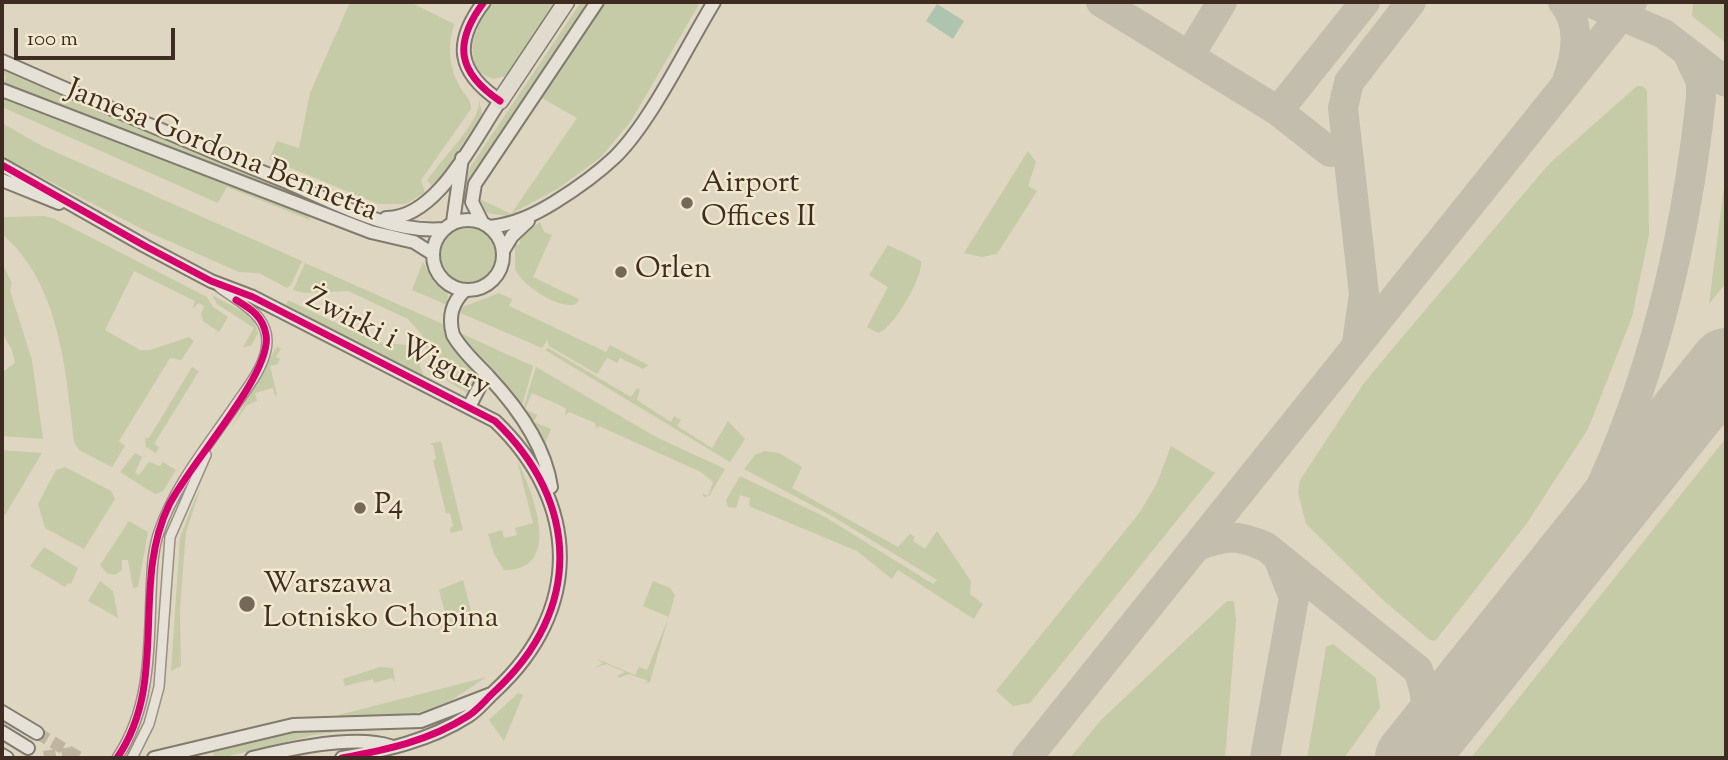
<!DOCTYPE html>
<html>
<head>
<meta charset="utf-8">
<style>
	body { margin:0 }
	#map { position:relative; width:1728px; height:760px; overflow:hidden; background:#ded6c0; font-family:"Sorts Mill Goudy",serif }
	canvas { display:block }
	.frame { position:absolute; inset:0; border:4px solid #3e2c22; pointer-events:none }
	.scale { position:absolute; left:14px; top:28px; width:161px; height:32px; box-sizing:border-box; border:4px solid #3e2c22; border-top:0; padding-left:9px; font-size:21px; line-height:24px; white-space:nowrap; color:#3e2c22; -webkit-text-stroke:5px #f2e8ce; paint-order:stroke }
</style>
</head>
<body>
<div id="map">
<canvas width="1728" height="760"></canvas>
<div class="frame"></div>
<div class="scale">100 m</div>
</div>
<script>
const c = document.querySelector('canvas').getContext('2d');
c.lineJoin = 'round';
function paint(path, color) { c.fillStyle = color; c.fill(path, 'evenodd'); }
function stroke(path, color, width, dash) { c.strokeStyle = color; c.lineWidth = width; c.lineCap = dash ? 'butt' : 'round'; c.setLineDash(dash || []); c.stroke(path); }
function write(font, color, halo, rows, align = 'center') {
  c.font = font + ' "Sorts Mill Goudy",serif'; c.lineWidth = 5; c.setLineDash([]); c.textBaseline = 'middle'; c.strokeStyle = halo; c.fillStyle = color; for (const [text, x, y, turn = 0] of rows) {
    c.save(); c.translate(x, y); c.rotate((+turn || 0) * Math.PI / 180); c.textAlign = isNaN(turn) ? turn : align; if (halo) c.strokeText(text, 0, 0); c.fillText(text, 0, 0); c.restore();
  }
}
const green = new Path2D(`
	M350 2H410L454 24C448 45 448 65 459 85 463 94 471 98 471 109L421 180 425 193 405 204H378L269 159 277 141 299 148 310 93Z
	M494 2H556L506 76 493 79 480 73C463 49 478 22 494 2Z
	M581 2H588L467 186 464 185 471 166Z
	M604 2H697L698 6 631 121 601 157 559 188 507 216 487 213 480 199 511 214 577 118 540 97Z
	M1693 2H1726V43L1692 16Z
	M2 69 343 213 4 83 6 76 2 74Z
	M1637 86H1643L1647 91 1649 235 1632 317 1588 429 1527 523 1439 636 1435 641 1430 640 1383 600 1306 524 1298 493 1300 480 1364 383 1399 341 1549 164Z
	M2 97 308 215 310 220 227 187 218 203 2 107Z
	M479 100 482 113 478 121 434 187 427 181C439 161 482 121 479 100Z
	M2 123 42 146 302 261 291 285 287 288 259 273 239 272 146 231 2 157Z
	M1028 151 1036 162 1028 186 1037 191 997 254 982 257 964 253Z
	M1726 172V283L1709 304Z
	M44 216 55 219 207 297 213 307 228 317 219 332 203 321 201 314 204 306 199 303 192 309 195 301 134 271 105 330 140 350H150L189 337 194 341 181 360 170 358 119 441 125 446 112 467 79 450 74 442C66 372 60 283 2 234V217Z
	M540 222 544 232 552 235 533 277 579 299 576 304C558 310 522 285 515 269V245L520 244 519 237Z
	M441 255a27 27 0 1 1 54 0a27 27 0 1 1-54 0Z
	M888 245 921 261C924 275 893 330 878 333L867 327 888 287 869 275Z
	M423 262 434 282 448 293 447 305 412 290Z
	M2 263 12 283 10 291 32 360 43 439 2 436V372L15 363 12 350 2 333Z
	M305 263 445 325 475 369 476 381 467 393 433 372 422 335 408 319 348 291 305 293 293 290Z
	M499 293 512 299 509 306 606 352 610 345 648 365 643 369 620 358 617 363 607 358 597 374 549 346 547 340 542 348 458 312 460 308Z
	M212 295 253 317 258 333 251 346 243 347 254 328 217 304Z
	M288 300 376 342 406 345 416 354 424 377 286 305Z
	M460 333 533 366 522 406Z
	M277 346 281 349 276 357 280 359 278 364 270 366 277 395 275 396 273 388 255 393 257 401 247 405 231 428Z
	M548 348 631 397 637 388 640 390 637 400 671 422 674 416 681 420 677 426 712 448 728 421 745 439 730 462 545 350Z
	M192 367 199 371 154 444 159 447 156 453 146 447 145 438H149Z
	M536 367 656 437 725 469 709 496 704 497 702 493 708 496 713 482 701 472 599 426 597 429 595 423 569 412 565 416 566 408 532 393 525 409 537 415 534 422 551 429 544 446 523 409Z
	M226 437 201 487 186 532 180 608 181 666 171 671 180 537 194 501Z
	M1726 438V758H1471Z
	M441 441 463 530 451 533 450 528 453 526 450 513H446L433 460 436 459 433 445 429 444Z
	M1171 446 1215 473 1030 703 1013 706 996 691 1140 512 1157 483Z
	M2 450 42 453 5 515 2 513Z
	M764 451 779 453 802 467 792 488 898 547 910 534 915 537 913 541 925 549 937 531 971 581 970 594 983 604 974 619 898 570 892 579 857 551 749 506 750 498 740 495 736 508 728 507 726 500 740 476 825 517 933 584 937 580 832 516 744 469 755 455Z
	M135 453 142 457 135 473 139 475 149 462 160 466 163 462 176 470 163 491 155 494 120 472Z
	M517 460C532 490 565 571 504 570L494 554 488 534 502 530 504 538 517 535 515 528 533 523Z
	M65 467 111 491 115 499 84 549 45 528 38 504 56 470Z
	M129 521 148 532 138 587 133 588 128 560H122V570L115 575 107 573 100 565Z
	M44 547 78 568 71 584 68 583 65 587 30 566Z
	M463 580 474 622 450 628V632L443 634 438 614 445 612 439 590Z
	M100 581 113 591 118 618 88 601Z
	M653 581 670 588 675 595C667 624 658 653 650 682L643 684 648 681 629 674 619 678 617 676 625 672 607 664 595 668 603 663 595 658 635 675 639 667 647 670 669 617 643 606Z
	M1227 601H1234L1236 621 1225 758H1070L1101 720Z
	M1333 644 1376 678 1380 708 1344 758H1307L1325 654 1326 647Z
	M380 667 393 668 395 682 392 678 374 683 373 679 345 686 343 679Z
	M487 677 450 701 412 715 327 718Z
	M518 693 523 695 504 741 489 720Z
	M318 728 345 731 314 735 221 758 214 757 213 752 296 730Z`);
const water = new Path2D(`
	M937 4 964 21 953 39 926 21Z`);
const taxiway = new Path2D(`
	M1101 2 1278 111 1330 152
	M1563 2C1581 24 1577 52 1568 78
	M1589 2 1664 34 1726 82
	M1189 56 1222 2
	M1278 111 1365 2
	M1357 343 1364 294 1343 108 1349 82 1411 2
	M1197 546C1226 535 1237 534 1266 547L1418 670C1432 706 1427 723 1411 758
	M1514 629C1541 588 1572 547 1593 503 1654 376 1686 237 1701 98V82L1687 52
	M1027 758 1632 2
	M1265 758 1294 598 1278 557`);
const runway = new Path2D(`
	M1411 758 1726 364`);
const secondaryTunnel = new Path2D(`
	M37 733 80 758
	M44 757 72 753`);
const street = new Path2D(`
	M117 758C150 709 149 652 151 595 152 574 152 552 159 532 174 487 205 449 232 410 244 392 262 371 266 350 273 316 241 304 219 287
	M132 758 149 724 159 687 170 537 206 455`);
const secondary = new Path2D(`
	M2 61C95 102 188 142 282 180 332 201 389 234 444 229
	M2 90 371 232 414 242 433 254
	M2 165 145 246 211 281 253 297 495 421C580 502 583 610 495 691 485 700 479 709 468 716 429 741 386 750 342 758
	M2 180 59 203
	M386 218C437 219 474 139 500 101 457 72 453 43 484 2
	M433 255a35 35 0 1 1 70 0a35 35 0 1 1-70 0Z
	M453 222 462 158
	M482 222 472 202 475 184 597 2
	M490 227C515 224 534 215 555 202 576 189 597 174 615 157 651 122 687 46 714 2
	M503 251 512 236 528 221
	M465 290C452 303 448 316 453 335 462 351 476 363 489 377 517 407 545 445 551 487
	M469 407 486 374
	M2 712 37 733
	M2 732 28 748
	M2 755 7 758
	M154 758 293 725 421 721 491 694
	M252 758C288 749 354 734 390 746`);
const highway = new Path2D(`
	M500 101 566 2`);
const cycleway = new Path2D(`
	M484 2C453 43 457 72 500 101
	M2 165 145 246 211 281 253 297 495 421C580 502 583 610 495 691 485 700 479 709 468 716 429 741 386 750 342 758
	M117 758C170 681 130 585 169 505 188 466 273 373 266 335 263 316 251 309 236 300`);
const markers = [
	[687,203,7,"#766859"],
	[621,272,7,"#766859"],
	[360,508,7,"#766859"],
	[247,604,9,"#766859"]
];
const streetNames = [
	["Jamesa Gordona Bennetta",221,153,22],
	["Żwirki i Wigury",397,345,27]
];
const poiNames = [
	["Airport",701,186],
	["Offices II",701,220],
	["Orlen",635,272],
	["P4",374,508],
	["Warszawa",263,587],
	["Lotnisko Chopina",263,621]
];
paint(green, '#c5cba6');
paint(water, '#aec4ae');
stroke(taxiway, '#c3bdae', 30);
stroke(runway, '#c3bdae', 72);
stroke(secondaryTunnel, '#beb4a0', 12, [12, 6]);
stroke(street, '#989183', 12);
stroke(secondary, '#817a6e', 16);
stroke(highway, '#817a6e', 19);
stroke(street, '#e5e1d6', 9);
stroke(secondary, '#e5e1d6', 12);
stroke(highway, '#e1dbce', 16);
stroke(cycleway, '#d6006c', 7);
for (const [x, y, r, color] of markers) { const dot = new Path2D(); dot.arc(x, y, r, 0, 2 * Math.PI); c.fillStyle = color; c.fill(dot); stroke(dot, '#f2e8ce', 2.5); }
write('30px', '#3e2c22', '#f2e8ce', streetNames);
write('30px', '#3e2c22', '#f2e8ce', poiNames, 'left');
</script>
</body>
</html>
